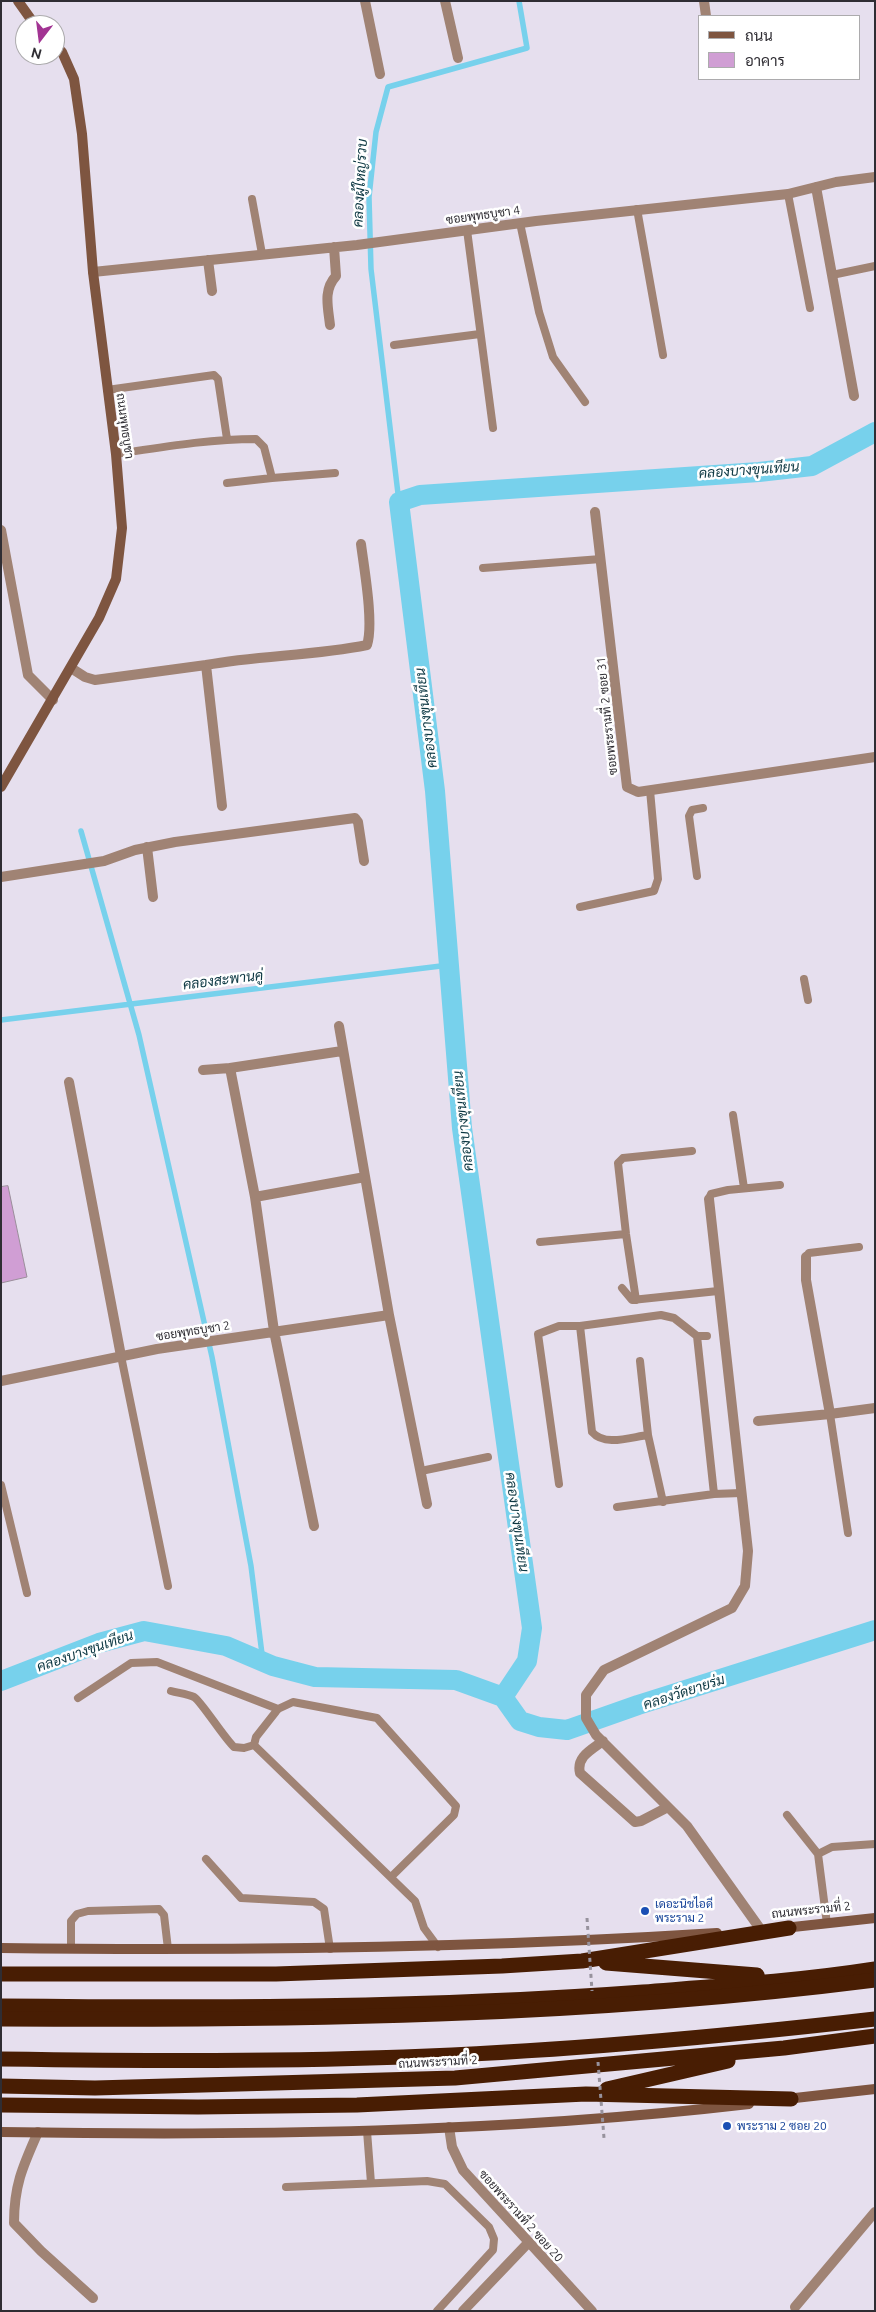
<!DOCTYPE html>
<html>
<head>
<meta charset="utf-8">
<style>
	body { margin:0 }
	#map { position:relative; width:876px; height:2312px; overflow:hidden; background:#e6dfee; font-family:Ubuntu,Sarabun,sans-serif }
	canvas { display:block }
	.frame { position:absolute; inset:0; border:2px solid #2f2d33; pointer-events:none }
	.legend { position:absolute; left:698px; top:15px; width:162px; height:65px; box-sizing:border-box; background:#fff; border:1px solid #acabad; margin:0; padding:6px 9px; list-style:none; font-size:15px; color:#2f2d33 }
	.legend li { display:flex; align-items:center; gap:10px; height:25px }
	.legend b { width:25px; border:1px solid #acabad }
	.north { position:absolute; left:15px; top:15px; width:50px; height:50px; box-sizing:border-box; background:#fff; border:1px solid #acabad; border-radius:50%; rotate:195deg; font-size:14px; font-weight:700; line-height:20px; text-align:center; color:#2f2d33 }
	.north::after { content:''; display:block; margin:auto; width:18px; height:22px; background:#a23493; clip-path:polygon(50% 0,100% 100%,50% 72%,0 100%) }
</style>
</head>
<body>
<div id="map">
<canvas width="876" height="2312"></canvas>
<div class="frame"></div>
<ul class="legend">
<li><b style="height:6px;background:#7e5540"></b>ถนน</li>
<li><b style="height:14px;background:#d09ed4"></b>อาคาร</li>
</ul>
<div class="north">N</div>
</div>
<script>
const c = document.querySelector('canvas').getContext('2d');
c.lineJoin = 'round';
function stroke(path, color, width, dash) { c.strokeStyle = color; c.lineWidth = width; c.lineCap = dash ? 'butt' : 'round'; c.setLineDash(dash || []); c.stroke(path); }
function paint(path, color) { c.fillStyle = color; c.fill(path, 'evenodd'); }
function write(font, color, halo, rows, align = 'center') {
  c.font = font + ' Ubuntu,Sarabun,sans-serif'; c.lineWidth = 5; c.setLineDash([]); c.textBaseline = 'middle'; c.strokeStyle = halo; c.fillStyle = color; for (const [text, x, y, turn = 0] of rows) {
    c.save(); c.translate(x, y); c.rotate((+turn || 0) * Math.PI / 180); c.textAlign = isNaN(turn) ? turn : align; if (halo) c.strokeText(text, 0, 0); c.fillText(text, 0, 0); c.restore();
  }
}
const stream = new Path2D(`
	M399 502 371 269 369 197 376 132 388 87 527 48 519 1
	M81 831 139 1035 212 1357 251 1566 263 1662
	M1 1020 449 965`);
const canal = new Path2D(`
	M1 1681 99 1643 144 1631 226 1646 273 1666 315 1677 456 1680 503 1697 527 1661 532 1628 462 1128 435 791 399 502 420 495 759 472 812 466 875 432
	M503 1697 520 1721 539 1727 567 1730 638 1705 875 1630`);
const building = new Path2D(`
	M8 1186 27 1277 1 1283V1187Z`);
const lane = new Path2D(`
	M788 194 810 308
	M252 199 262 254
	M637 209 663 355
	M520 223 539 312 553 357 585 402
	M467 230 493 428
	M832 275 875 266
	M394 345 480 334
	M107 390 214 375 218 379 227 439
	M116 454C163 447 209 439 256 439L264 447 272 478 227 483
	M272 478 335 473
	M483 568 601 559
	M697 876 689 816 692 810 703 808
	M580 907 654 891 658 879 650 790
	M804 979 808 1000
	M733 1115 744 1188
	M709 1199 711 1194 728 1190 780 1185
	M540 1242 626 1234
	M806 1257 809 1253 859 1247
	M622 1288 632 1300 718 1291
	M636 1300 626 1234 618 1163 623 1158 692 1151
	M580 1326 592 1432C605 1447 631 1437 648 1435L663 1502
	M121 1356 168 1586
	M640 1361 648 1435
	M830 1414 848 1533
	M421 1471 488 1457
	M559 1484 538 1334 559 1326H580L661 1315 674 1318 697 1336
	M1 1485 27 1593
	M714 1494 741 1493
	M617 1507 714 1494 697 1336H707
	M171 1691C178 1693 187 1694 194 1697 201 1701 224 1738 234 1747L244 1748 254 1745
	M78 1698 131 1663 157 1662 278 1709
	M787 1815 818 1854
	M206 1859 241 1898 314 1902 324 1909 330 1949
	M391 1877 454 1815 456 1806 377 1718 293 1702 278 1709 256 1737 254 1745 415 1901 424 1928 438 1947
	M827 1924 818 1854 832 1847 875 1844
	M71 1948V1921L77 1914 88 1911 159 1909 164 1915 168 1949
	M367 2131 371 2183
	M286 2187 427 2181 445 2184 489 2227 494 2239 493 2250 437 2311`);
const street = new Path2D(`
	M365 1 380 74
	M445 1 458 58
	M704 1 706 16
	M816 187 854 396
	M208 260 212 291
	M93 272 357 245 536 221 788 194 836 182 875 177
	M330 325C328 307 323 290 336 276L334 247
	M595 512 627 787 638 792 875 757
	M1 530 28 675 53 700
	M206 665C260 655 314 656 367 645 374 623 364 568 361 544
	M71 668 85 677 95 680 206 665 222 806
	M147 847 153 897
	M1 877 104 861 135 850 175 842 355 818 358 822 364 861
	M339 1026 389 1315 427 1504
	M230 1068 255 1197 274 1331 314 1526
	M203 1070 230 1068 342 1051
	M69 1082 121 1356
	M255 1197 365 1177
	M709 1199 748 1551 745 1586 732 1608 604 1670 586 1695V1718L596 1735 687 1826 761 1930
	M806 1257V1280L830 1414 875 1408
	M1 1381 157 1349 389 1315
	M758 1421 830 1414
	M603 1741C591 1750 576 1757 580 1773L635 1822 641 1821 668 1807
	M449 2127 452 2147 463 2170 592 2311
	M38 2132C23 2166 14 2185 14 2223L41 2251 93 2298
	M795 2307 875 2212
	M463 2311 528 2243`);
const secondary = new Path2D(`
	M18 1 35 25
	M1 787 99 618 116 579 122 528 116 454 93 272 82 134 74 79 62 52 55 45
	M784 1928 875 1918
	M1 1948C240 1951 479 1948 717 1933
	M786 2099 875 2089
	M1 2132C250 2136 501 2133 749 2104`);
const highway = new Path2D(`
	M606 1963 757 1975
	M1 1974H276L502 1966 582 1961 789 1928
	M1 2006C215 2008 429 2008 643 1992 720 1986 798 1981 875 1969
	M1 2086 95 2088 455 2078 784 2048 875 2036
	M607 2089 728 2061
	M1 2105 198 2107 357 2105 586 2094 791 2099`);
const pathBridge = new Path2D(`
	M587 1918 592 1991
	M598 2062 604 2138`);
const highwayBridge = new Path2D(`
	M1 2019C293 2021 585 2017 875 1980
	M1 2059C143 2061 286 2062 428 2056 577 2050 726 2036 875 2019`);
const markers = [
	[645,1911,5,"#1a4fb4"],
	[727,2126,5,"#1a4fb4"]
];
const streetNames = [
	["ซอยพุทธบูชา 4",483,215,-8],
	["ถนนพุทธบูชา",125,426,82],
	["ซอยพระรามที่ 2 ซอย 31",607,716,-96],
	["ซอยพุทธบูชา 2",193,1331,-9],
	["ถนนพระรามที่ 2",811,1910,-6],
	["ถนนพระรามที่ 2",438,2062,-3],
	["ซอยพระรามที่ 2 ซอย 20",521,2216,48]
];
const transitNames = [
	["เดอะนิชไอดี",655,1904],
	["พระราม 2",655,1918],
	["พระราม 2 ซอย 20",737,2126]
];
const waterNames = [
	["คลองผู้ใหญ่รวบ",360,183,-87],
	["คลองบางขุนเทียน",749,470,-4],
	["คลองบางขุนเทียน",426,718,-97],
	["คลองสะพานคู่",223,980,-7],
	["คลองบางขุนเทียน",463,1121,-96],
	["คลองบางขุนเทียน",517,1522,82],
	["คลองบางขุนเทียน",85,1651,-19],
	["คลองวัดยายร่ม",684,1692,-18]
];
stroke(stream, '#77d1ec', 5.5);
stroke(canal, '#77d1ec', 20);
paint(building, '#d09ed4');
stroke(building, '#9a8e9a', 1);
stroke(lane, '#a08374', 8);
stroke(street, '#a08374', 10);
stroke(secondary, '#7e5540', 10);
stroke(highway, '#481d03', 15);
stroke(pathBridge, '#97929d', 3, [4, 4]);
stroke(highwayBridge, '#481d03', 15);
for (const [x, y, r, color] of markers) { const dot = new Path2D(); dot.arc(x, y, r, 0, 2 * Math.PI); c.fillStyle = color; c.fill(dot); stroke(dot, '#fff', 2); }
write('12px', '#2f2d33', '#fff', streetNames);
write('12px', '#164399', '#fff', transitNames, 'left');
write('italic 14px', '#0c3742', '#fff', waterNames);
</script>
</body>
</html>
